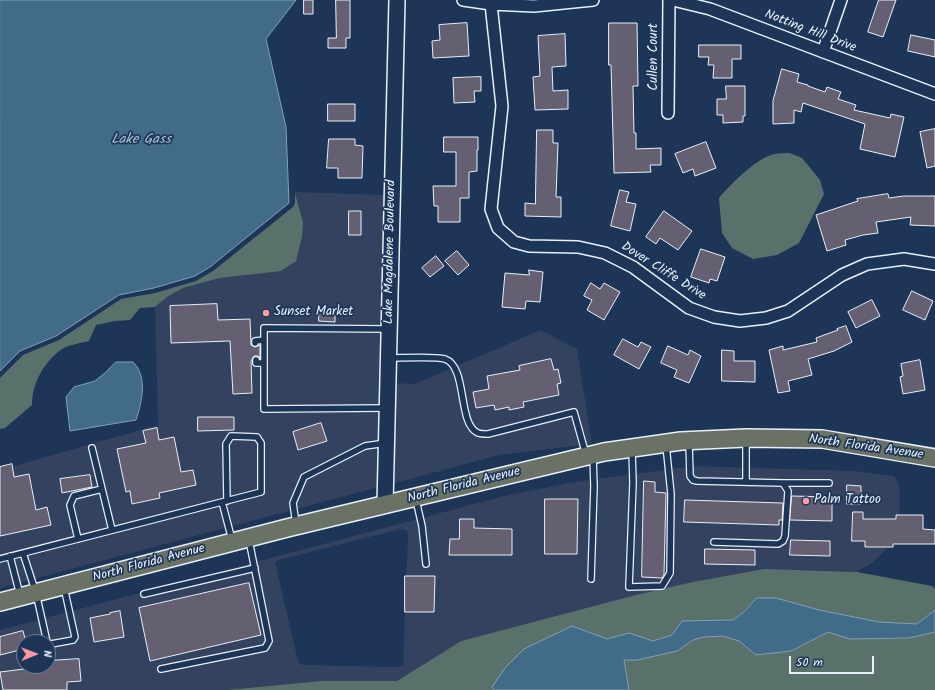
<!DOCTYPE html>
<html>
<head>
<meta charset="utf-8">
<style>
	body { margin:0 }
	#map { position:relative; width:935px; height:690px; overflow:hidden; background:#1d3557; font-family:Kalam,sans-serif }
	canvas { display:block }
	.north { position:absolute; left:16px; top:634px; width:40px; height:40px; box-sizing:border-box; background:#1d3557; border:1px solid #6e8097; border-radius:50%; rotate:89deg; font-size:11px; font-weight:700; line-height:16px; text-align:center; color:#e8f1f8 }
	.north::after { content:''; display:block; margin:auto; width:14px; height:18px; background:#ff9aa2; clip-path:polygon(50% 0,100% 100%,50% 72%,0 100%) }
	.scale { position:absolute; left:789px; top:656px; width:85px; height:18px; box-sizing:border-box; border:2px solid #e8f1f8; border-top:0; padding-left:5px; font-size:12px; line-height:14px; white-space:nowrap; color:#e8f1f8; -webkit-text-stroke:3px #1d3557; paint-order:stroke }
</style>
</head>
<body>
<div id="map">
<canvas width="935" height="690"></canvas>
<div class="north">N</div>
<div class="scale">50 m</div>
</div>
<script>
const c = document.querySelector('canvas').getContext('2d');
c.lineJoin = 'round';
function paint(path, color) { c.fillStyle = color; c.fill(path, 'evenodd'); }
function stroke(path, color, width, dash) { c.strokeStyle = color; c.lineWidth = width; c.lineCap = dash ? 'butt' : 'round'; c.setLineDash(dash || []); c.stroke(path); }
function write(font, color, halo, rows, align = 'center') {
  c.font = font + ' Kalam,sans-serif'; c.lineWidth = 3.5; c.setLineDash([]); c.textBaseline = 'middle'; c.strokeStyle = halo; c.fillStyle = color; for (const [text, x, y, turn = 0] of rows) {
    c.save(); c.translate(x, y); c.rotate((+turn || 0) * Math.PI / 180); c.textAlign = isNaN(turn) ? turn : align; if (halo) c.strokeText(text, 0, 0); c.fillText(text, 0, 0); c.restore();
  }
}
const built = new Path2D(`
	M295 192 386 195 379 487 0 588V470L158 425 155 307 167 297 183 288 220 278 248 275 303 222Z
	M541 330 577 349 592 444 499 455 392 484 394 383 414 384Z
	M693 466 855 471 894 476 899 484 900 514 892 544 872 563 857 572 808 570 535 622 461 641 397 681H320L227 690H0V630L504 496 569 483ZM401 529 406 530 408 534 403 665 398 667 304 665 300 664 298 661 275 562 279 560ZM24 642H48V666H24Z`);
const green = new Path2D(`
	M790 153 802 158 820 180 824 194 799 243 777 255 753 259 732 248 722 233 719 198C731 184 755 159 774 154 779 153 785 153 790 153Z
	M295 193 303 222 302 237 296 261 281 271 220 278 183 288 167 297 155 307 140 308 130 320 115 321 96 325 89 341C81 343 69 345 62 349 44 362 32 383 32 405L5 428 0 429V378L23 355 59 340 121 299 155 293 196 281 213 271 293 207 295 203Z
	M764 569 857 572 932 586 935 589V610L917 624 879 622 819 610 776 598H757L744 612 733 620 682 621 672 635 653 641 629 633 607 639 572 626 492 687 494 690H227L320 681H397L461 641 636 595 693 582Z
	M828 632 850 639 909 638 935 632V690H629L624 660H637L677 651 693 640 704 637 723 636 739 641 756 655 791 651Z`);
const water = new Path2D(`
	M0 0H296L266 39 286 127 289 203 210 267 195 276 154 288 119 295 56 336 20 351 0 371Z
	M116 362H133C148 377 142 402 136 420L70 431 66 397 74 387 95 381 106 372Z
	M757 598H776L819 610 879 622 917 624 935 610V632L909 638 850 639 828 632 791 651 756 655 739 641 723 636 704 637 693 640 677 651 637 660H624L629 690H494L492 687 505 668 524 649 572 626 607 639 629 633 653 641 672 635 682 621 733 620 744 612Z`);
const building = new Path2D(`
	M304 0H313V14H304Z
	M336 0H350V38H346V48H328V38H336Z
	M879 0H896L883 37 868 32Z
	M467 23 469 56 433 58 432 41 440 40 439 25Z
	M609 23H637L638 86H633L634 133H636V149L661 148V165H650L651 172 614 173 611 65H609Z
	M565 34 566 66 552 67 553 91 568 90V109L535 110 533 77 540 76 538 36Z
	M911 35 935 40V57L908 51Z
	M699 45H741V59H732V78H713L714 65H708L709 57H699Z
	M782 69 799 74 797 82 808 85V86L825 92 827 87 841 92 838 99 856 105 854 110 890 118 891 114 904 117 895 157 860 149 865 124 803 103 801 112 794 110V123L773 124V101Z
	M481 77V91H474L475 102 454 103 453 78Z
	M726 86H745V116H743V122L723 123V115H717V99H726Z
	M328 104H355V121H328Z
	M935 129V166L927 168 920 132Z
	M537 130H553V143H558L556 197H561V217L525 216V203L535 204Z
	M444 137H478V150H477V171L469 172V198H460V222H438V206H434L433 186H456V152H444Z
	M329 139H355V145L363 146 362 178H338V168H327Z
	M706 142 716 168 695 176 693 169 683 173 675 154Z
	M620 190 629 192 626 202 636 204 630 231 611 226Z
	M888 194 889 198 904 196H935V226L910 225 911 217 876 222 878 233 863 235 845 240 846 245 827 251 816 215 858 201 857 199Z
	M349 211H361V235H349Z
	M664 211 692 231 678 250 660 238 656 244 646 237Z
	M701 249 725 257 717 281 710 279 709 283 691 277Z
	M457 251 469 265 458 275 445 261Z
	M436 256 444 266 430 277 422 268Z
	M529 270 543 272 540 302 526 301 525 309 502 307 505 273 529 275Z
	M591 283 600 289 604 283 620 292 604 320 587 310 592 300 584 296Z
	M912 291 933 301 925 320 903 310Z
	M872 300 880 316 856 328 848 312Z
	M217 304 218 320 250 319 251 345 255 347 260 345V358L258 356H254L251 361 252 393 233 394 230 341 171 343 170 306Z
	M319 308H335V322L319 321Z
	M846 326 852 342 834 351 808 359 812 375 788 381 790 391 778 393 769 350 783 346V350L817 342 816 338 838 330 837 329Z
	M623 339 638 347 641 342 651 347 639 369 614 355Z
	M668 346 688 355 690 350 701 356 689 383 674 377 677 370 661 363Z
	M722 350 734 351V361H755V382L722 381Z
	M551 359 554 370 558 369 561 383 557 384 559 395 523 402 524 407 509 410V407L495 410 494 405 476 408 473 392 489 389 487 376 520 370 519 366Z
	M920 360 925 390 903 394 900 377 903 376 901 364Z
	M198 417H234V430L198 431Z
	M321 423 327 441 298 450 293 432Z
	M157 428 159 440 174 437 181 472 193 470 196 485 159 493 160 498 132 504 130 491 126 492 117 449 146 443 143 431Z
	M12 464 14 477 29 474 36 510 47 507 51 525 0 536V467Z
	M90 475 92 487 62 493 60 479Z
	M644 481 655 482V492L666 493 664 575 662 578 642 577Z
	M847 485 861 486V504H847Z
	M792 496 832 497V521L790 520Z
	M545 499H578L577 554H545Z
	M685 500 783 503 782 520H779V525L684 522Z
	M853 512H863V519H896V515H923V529L935 530V544H893V547H865V541H852Z
	M460 519H474V528L512 529V555H449L450 539H459Z
	M791 540 830 541V556L790 555Z
	M705 549 755 550V565L705 564Z
	M405 576H435L434 612H405Z
	M249 583 261 635 150 661 139 608Z
	M120 611 124 637 94 642 90 618 110 614V613Z
	M23 631 26 642H24V649L0 655V637Z
	M79 659 81 681 67 682V690H3L0 672 48 666V661Z`);
const lane = new Path2D(`
	M255 343V341L264 340
	M389 358C401 358 435 356 445 359 468 367 457 424 478 433 481 434 485 434 488 434L574 412 586 455
	M256 360V363H264
	M386 408 264 409V328L389 329
	M689 443 690 476 693 480 697 481 783 483 788 491 785 536 783 541 778 544 714 542
	M92 448 112 530
	M632 450 633 483 629 587 662 586 670 573 671 494 666 445
	M746 482V441
	M783 483H829
	M416 500 422 526 426 564
	M222 502 261 492V443L257 437 231 436 226 444 227 501
	M296 524 293 503 304 477 365 446 386 443
	M78 539 70 505 74 496 102 489
	M23 553 36 593 47 642
	M10 556 20 595
	M0 559 222 502 232 540
	M591 579 594 486 593 457
	M144 594 255 568
	M48 643 51 644 73 640 75 637 64 587
	M161 669 265 648 269 641 249 540`);
const street = new Path2D(`
	M463 0 491 4 534 6 593 0
	M673 0 710 9 935 94
	M491 4 502 106 491 209 498 228 514 242 529 246 578 247 605 253 633 267 689 308 714 317 740 321 766 318 788 311 842 275 867 264 904 259 935 264
	M823 52 841 0
	M668 113 669 0`);
const secondary = new Path2D(`
	M385 505 397 0`);
const primary = new Path2D(`
	M0 602 287 528 604 452 681 441 746 438 822 439 935 458`);
const markers = [
	[266,313,4,"#ff9aa2"],
	[806,501,4,"#ff9aa2"]
];
const streetNames = [
	["Notting Hill Drive",810,32,21],
	["Cullen Court",655,57,-90],
	["Lake Magdalene Boulevard",391,252,-89],
	["Dover Cliffe Drive",663,272,32],
	["North Florida Avenue",866,448,8],
	["North Florida Avenue",464,486,-14],
	["North Florida Avenue",149,564,-15]
];
const poiNames = [
	["Sunset Market",274,313],
	["Palm Tattoo",814,501]
];
const waterNames = [
	["Lake Gass",141,141]
];
paint(built, '#32425f');
paint(green, '#5a706b');
paint(water, '#416b89');
stroke(water, '#84a1b5', 1);
paint(building, '#646071');
stroke(building, '#e8f1f8', 1);
stroke(lane, '#e8f1f8', 8);
stroke(street, '#e8f1f8', 14);
stroke(secondary, '#e8f1f8', 18);
stroke(primary, '#e8f1f8', 20);
stroke(lane, '#1d3557', 5.5);
stroke(street, '#1d3557', 11);
stroke(secondary, '#1d3557', 15);
stroke(primary, '#6a7266', 17);
for (const [x, y, r, color] of markers) { const dot = new Path2D(); dot.arc(x, y, r, 0, 2 * Math.PI); c.fillStyle = color; c.fill(dot); stroke(dot, '#1d3557', 1.5); }
write('13px', '#e8f1f8', '#1d3557', streetNames);
write('13px', '#e8f1f8', '#1d3557', poiNames, 'left');
write('italic 14px', '#aec2d1', '#1d3557', waterNames);
</script>
</body>
</html>
